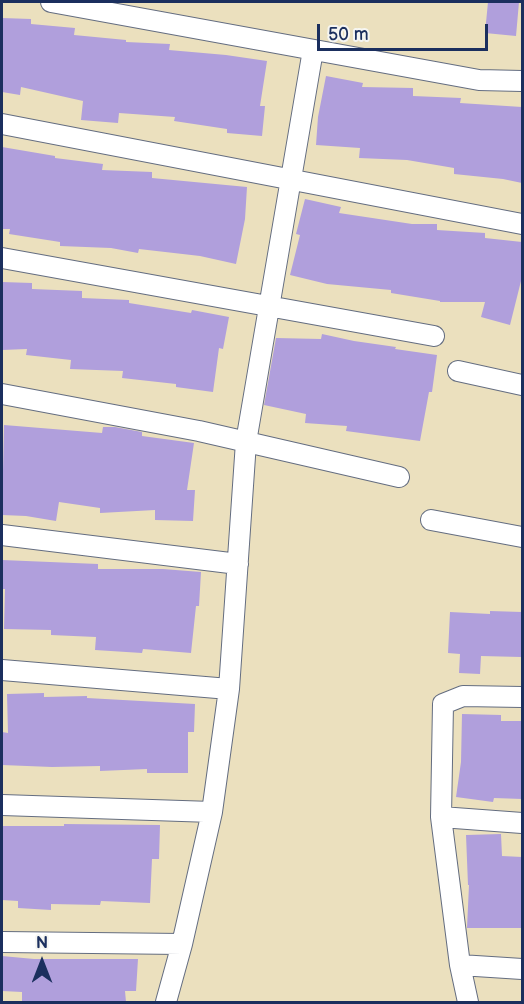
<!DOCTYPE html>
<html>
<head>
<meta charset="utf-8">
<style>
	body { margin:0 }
	#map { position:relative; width:524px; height:1004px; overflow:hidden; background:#ebe0be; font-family:"Balsamiq Sans",sans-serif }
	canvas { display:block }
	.frame { position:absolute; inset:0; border:3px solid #1b2f5e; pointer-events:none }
	.north { position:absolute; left:12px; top:932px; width:60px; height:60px; -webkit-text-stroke:4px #f6f6f2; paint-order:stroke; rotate:0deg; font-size:16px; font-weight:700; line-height:24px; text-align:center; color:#1b2f5e }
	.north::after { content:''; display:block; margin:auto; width:21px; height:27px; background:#1b2f5e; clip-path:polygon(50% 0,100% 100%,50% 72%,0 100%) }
	.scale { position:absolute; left:317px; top:24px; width:171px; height:27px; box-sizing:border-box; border:3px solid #1b2f5e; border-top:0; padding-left:8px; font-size:18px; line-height:21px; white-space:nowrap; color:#1b2f5e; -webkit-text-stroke:4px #f6f6f2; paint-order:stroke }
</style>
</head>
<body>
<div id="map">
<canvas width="524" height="1004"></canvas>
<div class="frame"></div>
<div class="north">N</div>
<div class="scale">50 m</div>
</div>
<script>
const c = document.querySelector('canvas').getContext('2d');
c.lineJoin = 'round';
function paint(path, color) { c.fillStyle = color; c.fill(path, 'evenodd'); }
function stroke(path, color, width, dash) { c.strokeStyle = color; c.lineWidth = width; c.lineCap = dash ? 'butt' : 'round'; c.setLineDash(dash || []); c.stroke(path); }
const building = new Path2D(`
	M488 2H519L516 36 485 33Z
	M2 18 31 19V24L75 28 74 35 126 40V42L170 44 169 50 226 55 267 61 260 106H265L262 136 227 133V129L174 121 175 117 119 113 118 123 81 120 83 101 21 87 20 95 2 92Z
	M326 76 363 83 362 87 413 88V96L461 98 460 103 522 107V183L503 179 454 174V168L407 160 359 158 360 148 316 145 318 117Z
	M2 147 55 156V158L103 164 102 170 152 172V178L247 187 245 219 236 264 200 256 139 249 138 253 111 248 60 246V242L9 234 10 229H2Z
	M305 199 341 207 339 213 412 224H437V230L485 233V238L522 242V277L510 325 481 317 485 302H440V301L391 293V290L327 284 290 275 300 235 296 234Z
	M2 282 32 283V289L82 291V298L129 300V303L191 313 192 310 229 317 223 349 219 348 213 392 176 387V384L122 378 123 371 70 369 71 360 26 355 27 349 2 350Z
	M322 334 354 341 396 347 395 349 437 355 432 392H429L420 441 346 431 347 426 305 423 306 414 264 405 276 338 321 339Z
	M4 425 102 433 103 427H115L142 432V436L194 443 187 490H195L193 521 155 520V510L100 513V508L59 502 56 521 26 516 2 515Z
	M2 560 98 564V569H163L201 572 199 606H196L191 653 143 649 142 653 95 650 96 637 51 635V630L4 629 5 589H2Z
	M490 611 522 612 521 657 481 656 480 674 459 673 460 654 448 653 450 612 490 614Z
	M44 693V697L87 696V698L195 704 194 732H188V773H147V769L100 771V766L52 767 2 765V732L8 733 7 694Z
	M462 714 501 715V721H522V799L494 798 493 802 456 797 461 762Z
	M64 824 160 825 159 859H152L150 903 101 901 100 905 51 904V910L18 908V901L2 900V826H64Z
	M501 834 502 856 522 857V928H467L469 885H468L466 835Z
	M2 956 34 959H138L136 991H125L126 1002H22V992L2 991Z`);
const minor = new Path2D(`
	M51 2 479 80 522 81
	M2 124 522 224
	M2 258 434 336
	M458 371 522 385
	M2 394 199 431 399 477
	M431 520 522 537
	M2 535 238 564
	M2 670 229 689
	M2 805 212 812
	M441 817 522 823
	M2 942 182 944
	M460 965 522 969
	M166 1002 182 944 212 812 229 689 246 442 313 50
	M468 1002 460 965 441 817 443 704 463 696 522 697`);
paint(building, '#b09fdc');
stroke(minor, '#646d80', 22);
stroke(minor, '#fff', 20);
</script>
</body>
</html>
